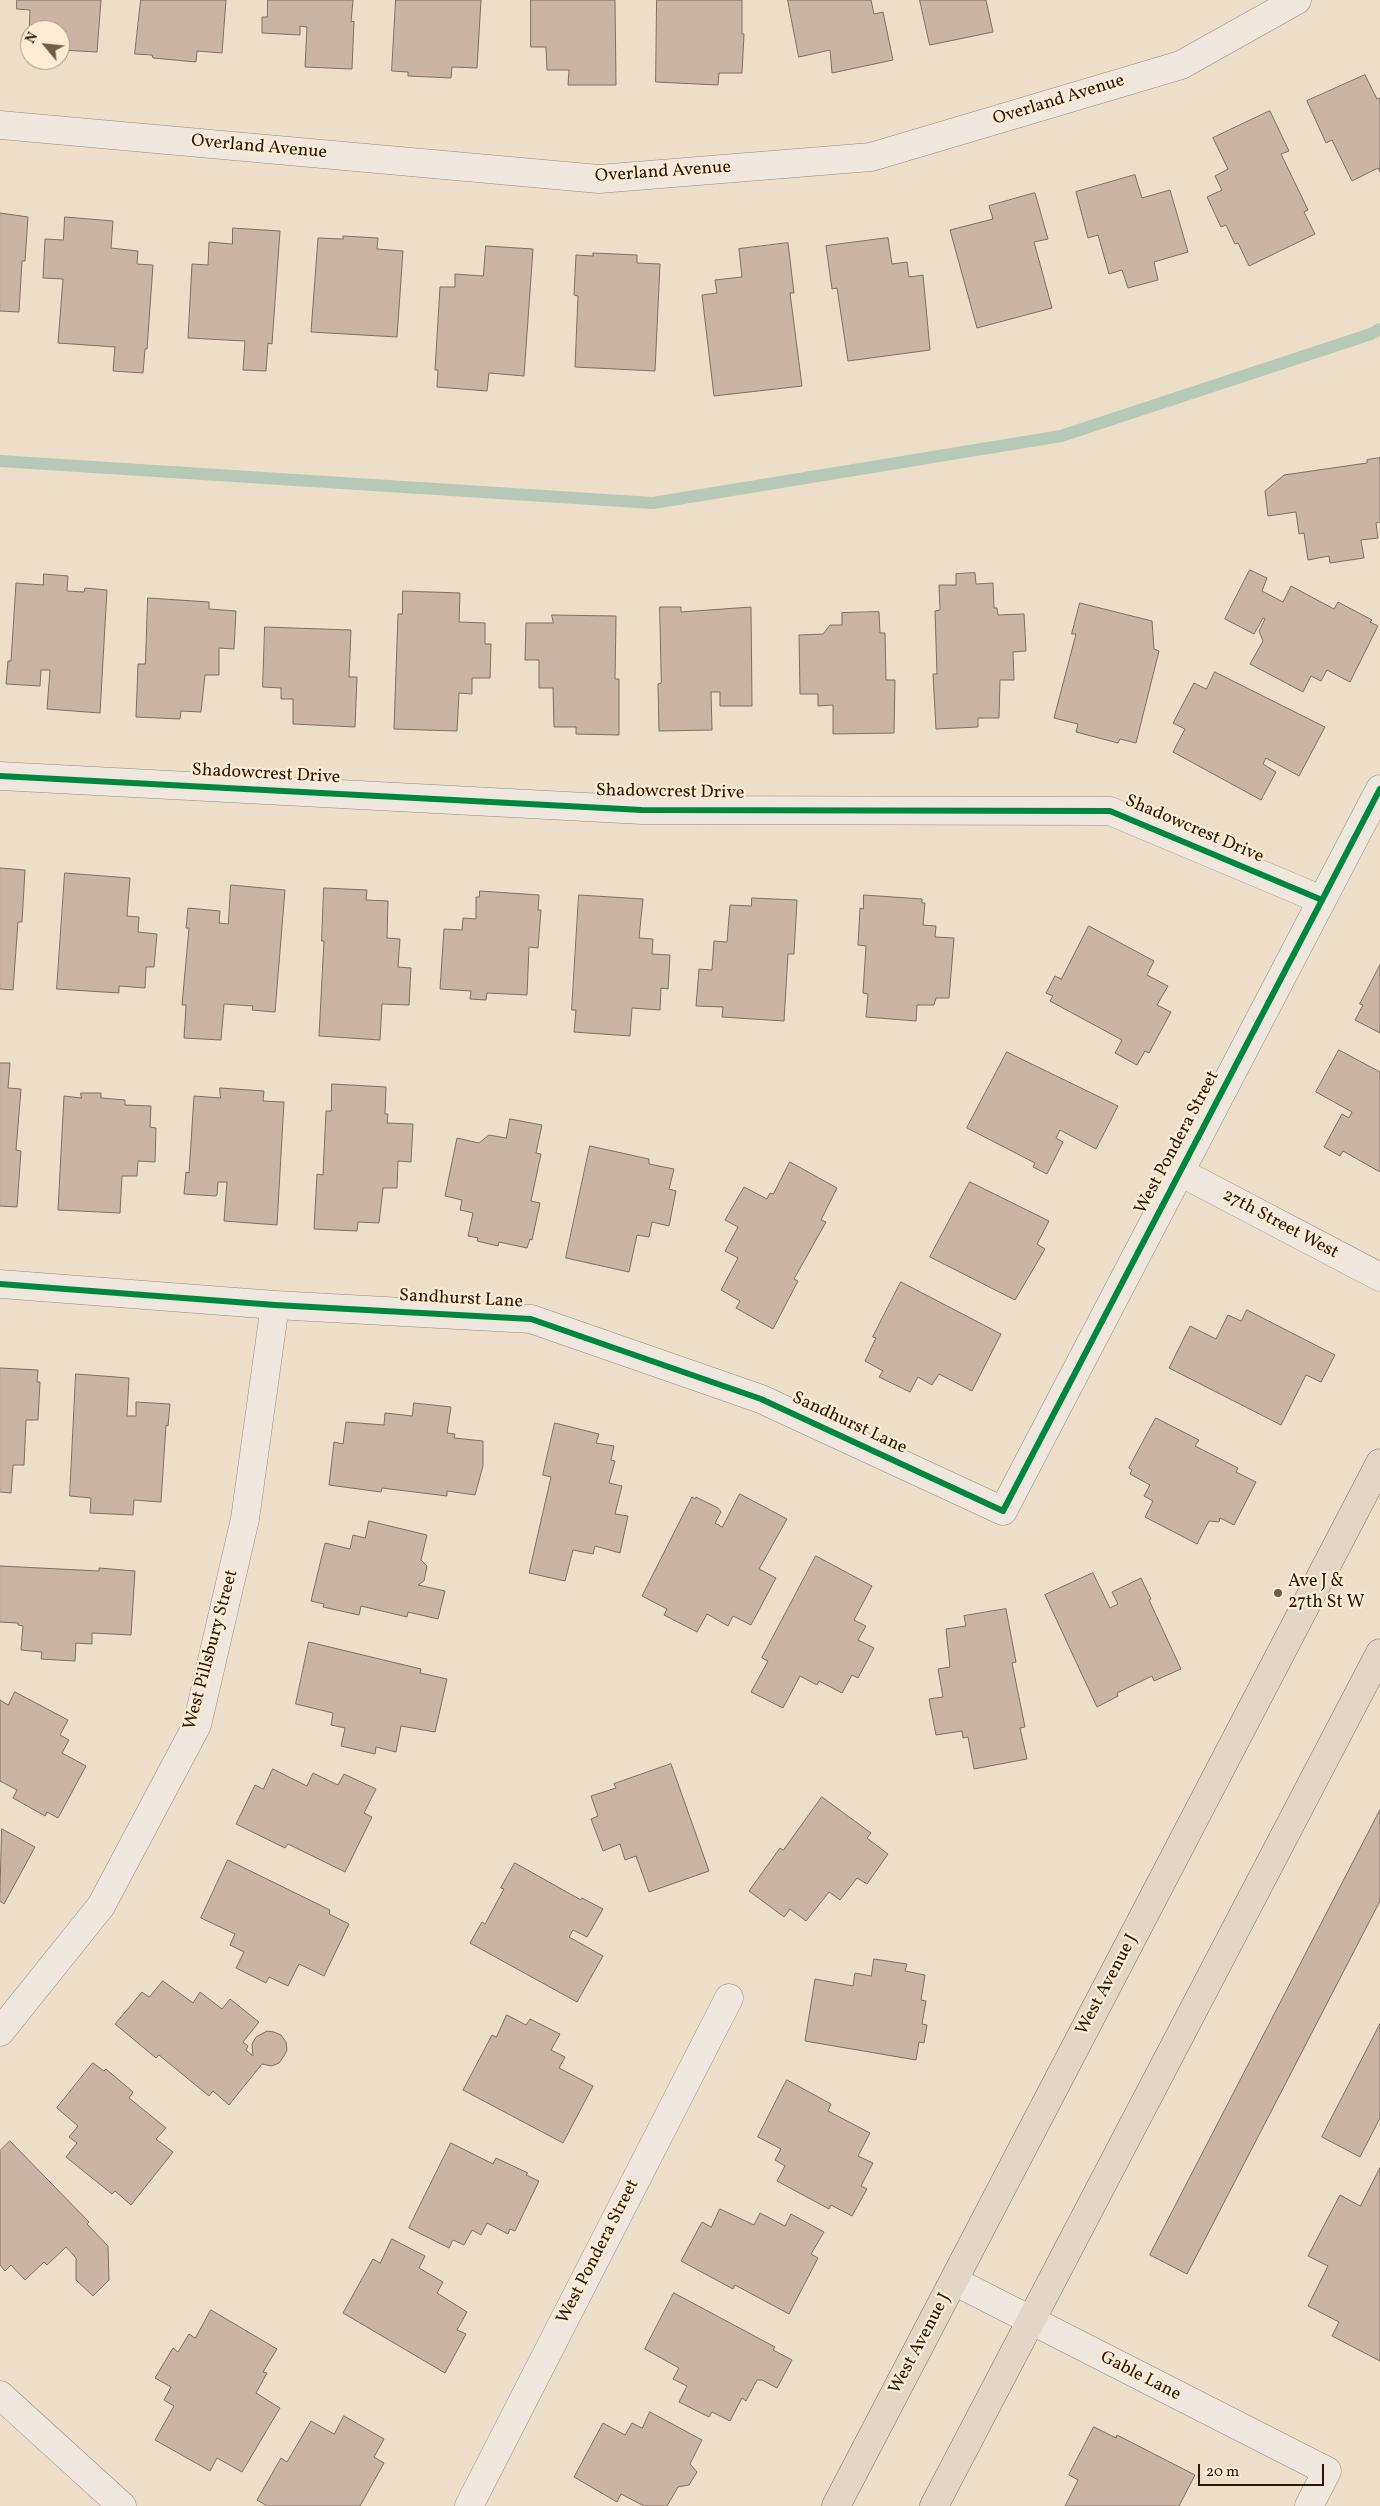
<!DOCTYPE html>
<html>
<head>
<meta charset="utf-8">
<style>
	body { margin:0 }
	#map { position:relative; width:1380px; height:2506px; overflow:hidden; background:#eddeca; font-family:Vollkorn,serif }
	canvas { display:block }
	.north { position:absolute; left:20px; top:20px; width:50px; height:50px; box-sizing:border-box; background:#fcecd3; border:1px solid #a99680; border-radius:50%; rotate:298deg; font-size:14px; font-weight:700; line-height:20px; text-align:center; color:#2d1603 }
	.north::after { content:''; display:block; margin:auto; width:18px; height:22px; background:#705c49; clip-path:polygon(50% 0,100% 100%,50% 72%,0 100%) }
	.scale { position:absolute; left:1198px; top:2464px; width:126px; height:22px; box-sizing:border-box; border:2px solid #2d1603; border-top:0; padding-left:6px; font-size:15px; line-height:18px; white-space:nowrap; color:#2d1603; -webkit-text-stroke:4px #fcecd3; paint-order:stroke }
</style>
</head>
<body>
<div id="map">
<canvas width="1380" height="2506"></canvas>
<div class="north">N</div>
<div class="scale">20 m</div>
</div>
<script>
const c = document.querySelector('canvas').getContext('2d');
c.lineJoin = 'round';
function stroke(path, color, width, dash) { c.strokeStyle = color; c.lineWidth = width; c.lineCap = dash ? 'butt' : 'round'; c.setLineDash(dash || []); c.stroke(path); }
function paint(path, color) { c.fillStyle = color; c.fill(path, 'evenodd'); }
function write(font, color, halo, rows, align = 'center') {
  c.font = font + ' Vollkorn,serif'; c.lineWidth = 4.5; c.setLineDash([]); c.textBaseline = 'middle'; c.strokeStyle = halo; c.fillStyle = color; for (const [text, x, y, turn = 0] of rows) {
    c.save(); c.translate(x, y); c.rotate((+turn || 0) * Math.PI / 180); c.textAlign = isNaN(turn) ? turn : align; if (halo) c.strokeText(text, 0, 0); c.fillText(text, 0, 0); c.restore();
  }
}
const stream = new Path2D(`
	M0 461 653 503 1061 436 1371 334 1380 329`);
const building = new Path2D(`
	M17 0H101L97 52 60 50V30H30L29 33 30 10 17 9Z
	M141 0H226L222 53 197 51 196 62 153 58 152 55 135 54Z
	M268 0H353L351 22 354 21 352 69 305 67 307 27 300 26V35L262 33V17H267Z
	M396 0H481L477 68 452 67 451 78 408 76V72L392 71Z
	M531 0H615L616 85H568L569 70H547L546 47H531Z
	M657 0H742V34H744L742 73H719L718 85 656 82Z
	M788 0H871L874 14 883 12 893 60 832 73 830 50 799 57Z
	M920 0H986L993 32 930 45Z
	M1365 75 1377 99 1380 98V172L1378 168 1352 181 1332 140 1326 143 1307 101Z
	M1270 111 1289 151 1281 154 1308 210 1304 212 1315 234 1249 266 1238 243 1235 244 1226 225 1221 227 1207 197 1222 190 1215 176 1228 169 1213 138Z
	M1135 175 1142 198 1170 190 1188 252 1154 262 1158 280 1128 288 1122 270 1109 274 1098 235 1088 238 1076 192Z
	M1035 193 1048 239 1034 242 1052 308 977 328 950 230 993 219 989 206Z
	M0 213 28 217 25 261H22L19 312 0 311Z
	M65 217 113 221 111 248 138 251 137 264 153 265 147 349H145L143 373 113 371 115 347 58 343 63 279 43 278 45 239 63 240Z
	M233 228 280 231 272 344 268 343 266 371 243 370 245 341 188 338 192 264 208 265 209 242 232 244Z
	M343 236 378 238 377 249 403 251 397 337 311 332 318 238 343 239Z
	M888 238 892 264 907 262 909 277 923 275 930 350 848 361 837 288 832 289 826 246Z
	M788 243 794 293H790L802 386 714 396 702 295 717 293 715 280 742 277 739 249Z
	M486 246 533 249 524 376 489 373 487 391 437 387 438 370H435L440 287H455V274L483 276Z
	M593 253 637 255V263L660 264 655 371 575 367 578 296 574 295 576 255 593 256Z
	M1380 458V522L1376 523 1378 538 1361 540 1364 558 1330 563 1329 556 1308 560 1304 533 1299 534 1296 512 1268 516 1265 491 1284 475 1367 463V460Z
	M1250 570 1267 578 1262 591 1283 602 1291 586 1334 609 1338 602 1372 620 1370 622 1378 626 1350 682 1327 670 1321 681 1311 676 1303 692 1250 664 1263 641 1259 631 1265 619 1263 618 1254 634 1225 619Z
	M975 573 976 584 993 583 994 608H997L998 615 1024 614 1026 651 1013 652 1014 680H1000L999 718H978V727L936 729 933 674H937L935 611 940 610 939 585H956V574Z
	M44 574 68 576 67 591 84 592 85 588 107 590 100 713 47 709 50 670H41L40 686 6 684 8 661H11L16 583 43 585Z
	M403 591 460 593 459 622 485 623V644H491L490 678H472V694L459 693 457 731 394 729 398 614H402Z
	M148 598 209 602V609L236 611 234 649 219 648V675H205L201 712 181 711 180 719 136 717 138 664H145Z
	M1080 603 1152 621 1154 649 1159 651 1136 743 1120 739 1118 743 1076 732 1078 724 1054 718 1076 634H1072Z
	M660 607H681V612L751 607 752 706H720V692H711L712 730 659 731 658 684 661 683Z
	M879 612 880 633H885L886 680H895L894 733 833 734V705L818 706V694H800L799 635 823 634 830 625H842V613Z
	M552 615 616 616 615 679H619V735L576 734V727H554L553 688H539V660H525L526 623H553Z
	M265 627 351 630 349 677H357L355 727 293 724V699H281V688L263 687Z
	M1215 672 1325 727 1299 776 1266 758 1263 764 1276 772 1261 800 1173 752 1185 729 1173 723 1194 683 1206 689Z
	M0 868 25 870 22 922H18L13 990 0 989Z
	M65 873 130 878 127 916 139 917 138 932 157 934 154 967H146L145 988 119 986V993L57 989Z
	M231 885 285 890 275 1012 252 1010 253 1006 224 1004 221 1040 184 1038 186 1005H182L189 928H186L188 908 220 911 219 923 228 924Z
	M324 888 367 890 366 900 388 901 387 938 400 939 398 967 411 968 409 1005 382 1004 380 1040 319 1036 324 941H322Z
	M480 891 539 895 538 910H541L538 948 529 947 527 995 487 993 486 1000 470 999 471 991 440 989 444 929 462 930 463 918 476 919V897H479Z
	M579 895 643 899 639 938 653 939 652 954 670 955 668 989 661 988 660 1010 632 1008 630 1036 574 1032 576 1010H572Z
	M864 895 922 899V903H925L923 925 936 926 935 937 954 938 949 998H936L934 1005H917L916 1021 866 1017 868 994 863 993 866 946 858 945 860 908 863 909Z
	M752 898 797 900 794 954H788L784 1021 722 1017 723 1007 696 1006 699 969 712 970 714 941 727 942 730 905 751 906Z
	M1089 926 1154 961 1147 975 1168 986 1157 1005 1171 1012 1149 1053 1145 1051 1137 1065 1115 1053 1122 1040 1050 1001 1053 996 1046 993 1055 976 1061 979Z
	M1380 965V1033L1355 1020 1363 1005 1360 1004Z
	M1339 1050 1380 1072V1172L1343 1151 1340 1156 1324 1147 1342 1114 1349 1118 1352 1112 1316 1092Z
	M1007 1052 1118 1106 1096 1149 1060 1130 1056 1138 1063 1142 1047 1174 1033 1167 1035 1163 967 1128Z
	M0 1063H10L8 1088 21 1089 16 1150 21 1151 17 1207 0 1206Z
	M332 1084 386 1087 385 1114H388L387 1123 413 1124 411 1162 398 1161 397 1188H383L379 1223 358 1222 357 1231 314 1229 317 1174 323 1175 326 1111H331Z
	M220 1088 264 1091 263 1101 284 1102 277 1225 224 1221 227 1182H218L217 1195 215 1196 184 1194 186 1172 189 1173 194 1096 220 1098Z
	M81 1093H101V1098L125 1100V1105L151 1106 150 1127 156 1128 155 1162 138 1161 137 1176H122L120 1213 58 1210 64 1096 81 1098Z
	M510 1119 542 1125 536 1153 541 1154 531 1201 540 1203 532 1240 530 1239 527 1248 499 1242 498 1246 477 1241 478 1238 468 1236 473 1213 460 1210 462 1200 445 1196 457 1138 479 1143 489 1135 506 1138Z
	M590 1146 649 1159V1164L674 1169 669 1189 676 1191 669 1226 652 1222 649 1237 637 1235 629 1272 566 1258Z
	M790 1162 837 1188 821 1220 826 1222 794 1279 798 1281 773 1329 736 1308 740 1301 721 1290 738 1258 725 1251 738 1227 725 1220 744 1187 767 1199 770 1193 773 1194Z
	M970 1182 1049 1221 1037 1244 1045 1249 1015 1300 930 1257Z
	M901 1282 1001 1334 972 1391 939 1374 932 1385 918 1377 910 1392 879 1377 883 1371 865 1361 876 1338 873 1337Z
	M1247 1310 1335 1355 1321 1382 1306 1375 1281 1425 1169 1368 1190 1326 1216 1339 1228 1315 1241 1321Z
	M0 1368 38 1370 37 1382H40L38 1420H26L24 1465H13L11 1493 0 1492Z
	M76 1374 129 1378 127 1416H136V1402L170 1404 168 1426 166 1425 161 1502 134 1500 133 1515 90 1513 91 1498 70 1496Z
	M414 1403 451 1407 447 1433 455 1434 454 1438 483 1441V1466L475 1495 447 1491V1496L382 1488 381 1492 329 1485 334 1442 343 1444 346 1422 384 1425 385 1413 412 1416Z
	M1156 1418 1199 1440 1195 1446 1238 1468 1236 1472 1256 1482 1234 1525 1220 1518 1219 1522 1209 1521 1197 1544 1145 1517 1153 1501 1144 1496 1150 1485 1130 1474 1132 1470 1129 1468Z
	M555 1423 599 1434 596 1443 614 1446 611 1460 615 1461 609 1483 622 1486 615 1514 628 1516 620 1553 595 1546 593 1554 573 1550 565 1581 529 1573 551 1477 543 1475Z
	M740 1494 787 1519 759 1569 776 1578 751 1625 733 1616 728 1626 707 1614 697 1632 664 1615 667 1609 642 1596 692 1497 695 1499 696 1497 718 1508 721 1512 715 1523 722 1527Z
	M369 1521 427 1535 421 1560 427 1566 424 1581 418 1585 445 1591 438 1619 408 1612 407 1617 361 1606 359 1615 323 1607 324 1604 311 1601 325 1543 350 1549 353 1535 365 1538Z
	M816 1556 872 1586 854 1620 866 1626 858 1640 874 1648 858 1678 852 1675 842 1693 819 1681 817 1685 800 1676 783 1708 751 1692 768 1661 762 1658Z
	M0 1566 99 1571V1568L135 1571 131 1635 92 1633V1644L76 1643 75 1661 41 1659 42 1652 21 1650 23 1626 18 1625V1623L0 1622Z
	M1093 1573 1110 1608 1118 1604 1112 1592 1141 1578 1151 1599 1149 1600 1181 1669 1154 1681 1152 1676 1117 1693 1118 1696 1097 1707 1045 1595Z
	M1006 1609 1016 1662 1012 1663 1025 1727 1020 1728 1027 1759 974 1769 968 1737 963 1738 962 1731 936 1735 929 1699 943 1697 938 1669 950 1667 946 1629 966 1626 964 1616Z
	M309 1642 421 1669 420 1673 447 1679 435 1732 401 1726 396 1752 376 1747 375 1754 341 1746 345 1728 331 1725 333 1713 296 1704Z
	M15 1692 68 1720 60 1735 69 1740 62 1753 86 1766 58 1818 47 1812 45 1816 13 1798 17 1790 0 1781V1700L8 1705Z
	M671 1764 709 1871 649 1892 636 1856 625 1860 620 1844 603 1851 591 1819 598 1816 591 1796 616 1788 614 1784Z
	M273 1769 307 1786 313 1773 338 1785 344 1774 376 1789 364 1813 372 1817 345 1872 288 1844 285 1848 236 1824 255 1785 263 1789Z
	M822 1797 871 1833 867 1838 888 1854 867 1884 857 1878 840 1900 829 1892 806 1921 790 1909 784 1917 749 1891 780 1848 783 1850Z
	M1380 1810V1901L1187 2274 1150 2255Z
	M2 1829 35 1847 4 1904 0 1901Z
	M228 1860 330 1910 329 1914 349 1924 324 1976 299 1964 288 1986 269 1977 266 1983 236 1968 244 1952 230 1945 235 1934 201 1918Z
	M515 1863 581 1900 582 1898 603 1909 587 1937 573 1930 569 1937 603 1956 577 2002 470 1943 482 1922 485 1924 504 1889 501 1888Z
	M874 1959 907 1964 905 1971 925 1975 921 2000 926 2001 922 2024 927 2025 924 2043 919 2042 916 2060 805 2041 815 1979 853 1986 855 1973 871 1976Z
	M163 1981 193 2003 200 1992 222 2009 230 1999 259 2022 243 2042 248 2046 246 2050 253 2056 252 2044 256 2037 267 2031 274 2032 281 2035 286 2042 287 2050 284 2056 279 2063 272 2066 262 2064 229 2105 213 2091 209 2096 159 2055 156 2058 115 2024 142 1992 149 1997Z
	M507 2015 526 2025 530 2019 560 2034 551 2050 565 2057 559 2068 593 2086 563 2143 463 2090 492 2035 496 2037Z
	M1380 2024V2118L1360 2157 1322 2137Z
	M93 2063 104 2071 106 2069 133 2092 129 2098 166 2128 156 2139 173 2152 131 2205 115 2191 112 2194 66 2157 77 2143 69 2137 78 2126 57 2108Z
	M787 2080 831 2104 828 2111 870 2133 858 2156 873 2163 861 2186 867 2189 852 2216 831 2205 829 2209 777 2181 785 2166 775 2160 781 2149 758 2137Z
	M10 2141 89 2222 87 2224 108 2246 109 2280 93 2296 76 2280V2258L66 2247 47 2265 44 2262 25 2280 11 2265 5 2271 0 2265V2151Z
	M451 2143 493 2164 496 2158 528 2173 526 2175 539 2181 515 2231 510 2229 508 2234 487 2223 481 2235 472 2230 464 2245 453 2240 449 2248 409 2228Z
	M1380 2168V2361L1332 2336 1339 2322 1308 2306 1328 2266 1308 2256 1340 2195 1360 2206Z
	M720 2209 754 2225 760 2213 785 2226 791 2214 824 2232 811 2254 818 2258 789 2314 735 2285 733 2289 681 2261 702 2222 711 2227Z
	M392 2239 425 2256 419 2268 443 2282 437 2293 467 2312 457 2330 466 2334 445 2373 343 2313 373 2259 380 2263Z
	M674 2293 775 2347 773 2350 792 2360 777 2388 762 2380H757L746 2401 742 2398 730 2421 712 2412 709 2417 679 2402 687 2386 673 2379 679 2368 645 2349Z
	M211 2310 277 2349 263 2372 267 2373 256 2393 280 2408 242 2472 217 2458 210 2471 155 2440 174 2406 164 2400 171 2387 155 2378 173 2348 178 2352 189 2334 195 2338Z
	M650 2412 702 2440 690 2464 697 2472 689 2485 678 2487 667 2506H644L621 2494 617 2502 574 2477 603 2423 625 2435 632 2423 642 2428Z
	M344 2416 384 2439 374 2457 384 2463 360 2506H267L257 2500 281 2458 287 2462 311 2421 334 2434Z
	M1094 2427 1116 2438 1117 2435 1195 2475 1179 2506H1065L1078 2480 1069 2475Z`);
const minor = new Path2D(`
	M0 125 599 179 871 157 1181 65 1297 0
	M0 776 642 810 1110 811 1322 900
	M1180 1172 1380 1277
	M0 1284 275 1305 531 1319 761 1399 1003 1511 1380 789
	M0 2032 101 1906 197 1725 245 1519 275 1305
	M954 2281 1327 2471 1309 2506
	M0 2395 122 2506
	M469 2506 729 1998`);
const primary = new Path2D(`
	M836 2506 1380 1463
	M934 2506 1380 1653`);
const cycleway = new Path2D(`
	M0 776 642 810 1110 811 1322 900
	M0 1284 275 1305 531 1319 761 1399 1003 1511 1380 789`);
const markers = [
	[1278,1593,5,"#705c49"]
];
const streetNames = [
	["Overland Avenue",1059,101,-17],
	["Overland Avenue",259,148,5],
	["Overland Avenue",663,173,-4],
	["Shadowcrest Drive",266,775,3],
	["Shadowcrest Drive",670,793,1],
	["Shadowcrest Drive",1194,830,23],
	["West Pondera Street",1178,1143,-62],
	["27th Street West",1280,1225,28],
	["Sandhurst Lane",461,1300,3],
	["Sandhurst Lane",849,1424,25],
	["West Pillsbury Street",212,1650,-75],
	["West Avenue J",1108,1985,-62],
	["West Pondera Street",599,2252,-63],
	["West Avenue J",921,2344,-62],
	["Gable Lane",1140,2377,27]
];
const poiNames = [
	["Ave J &",1288,1583],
	["27th St W",1288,1604]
];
stroke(stream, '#b6c8b6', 12);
paint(building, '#c9b4a5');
stroke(building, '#7c7164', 1);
stroke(minor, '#978c7e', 29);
stroke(primary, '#7c7164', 29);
stroke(minor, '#efe7dd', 28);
stroke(primary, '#e2d7c7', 28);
stroke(cycleway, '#00873e', 6);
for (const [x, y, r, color] of markers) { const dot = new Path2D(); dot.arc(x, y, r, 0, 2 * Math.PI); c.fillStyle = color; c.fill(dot); stroke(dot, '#fcecd3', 2); }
write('18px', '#2d1603', '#fcecd3', streetNames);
write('18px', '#2d1603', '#fcecd3', poiNames, 'left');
</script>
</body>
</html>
